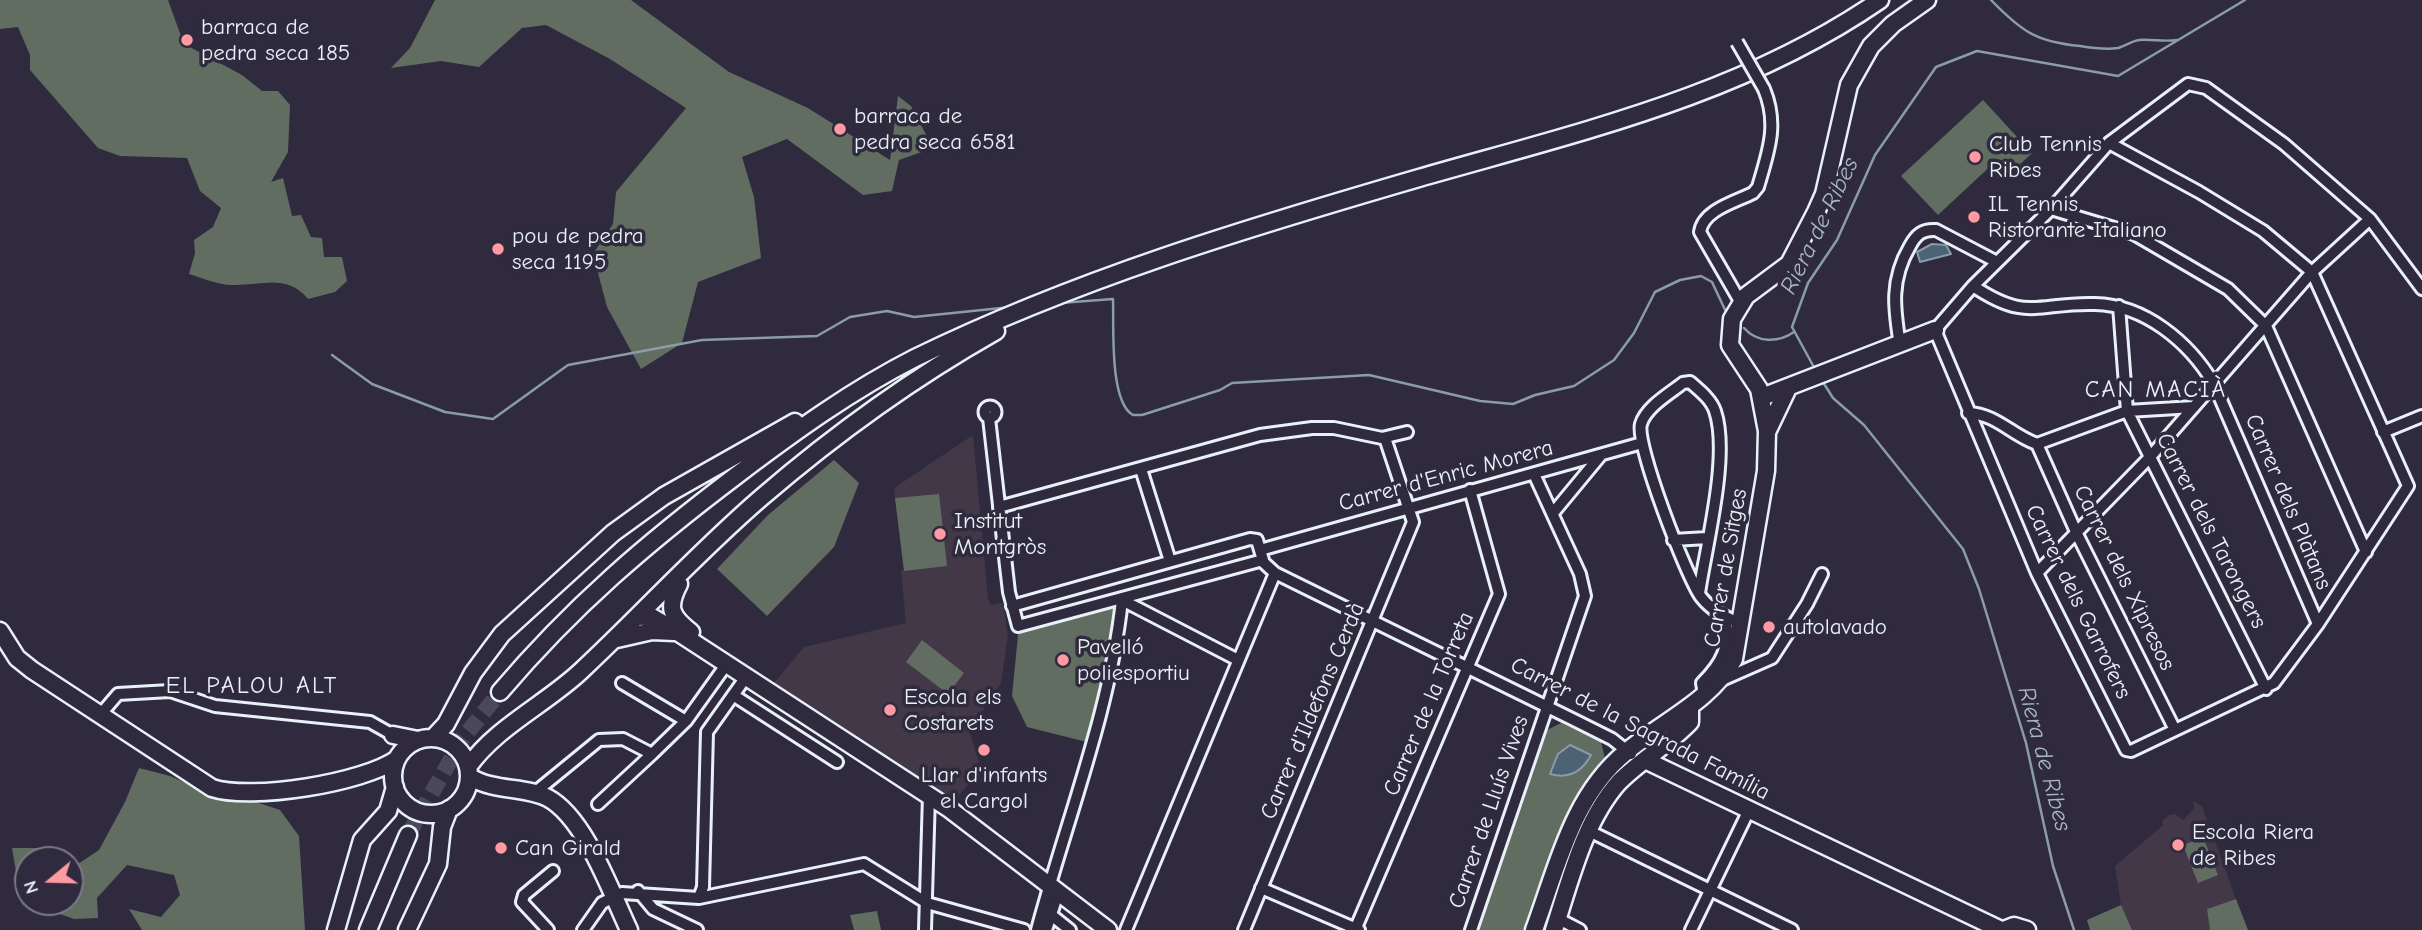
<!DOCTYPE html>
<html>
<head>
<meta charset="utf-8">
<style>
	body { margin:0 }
	#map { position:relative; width:2422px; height:930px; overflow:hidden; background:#2f2a3d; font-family:"Comic Neue",sans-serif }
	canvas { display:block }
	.north { position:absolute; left:14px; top:846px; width:70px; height:70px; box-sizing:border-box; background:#2f2a3d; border:2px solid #797a88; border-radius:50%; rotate:251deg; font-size:19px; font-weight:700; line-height:28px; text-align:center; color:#e8f1f8 }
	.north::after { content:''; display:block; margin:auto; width:24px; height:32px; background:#ff9aa2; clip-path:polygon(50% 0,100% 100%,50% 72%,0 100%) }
</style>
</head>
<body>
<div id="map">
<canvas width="2422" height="930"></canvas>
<div class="north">N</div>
</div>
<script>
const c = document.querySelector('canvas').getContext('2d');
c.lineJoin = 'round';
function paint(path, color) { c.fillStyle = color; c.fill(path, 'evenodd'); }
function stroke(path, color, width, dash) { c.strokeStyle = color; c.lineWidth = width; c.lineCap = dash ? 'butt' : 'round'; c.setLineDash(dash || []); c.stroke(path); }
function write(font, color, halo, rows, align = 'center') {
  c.font = font + ' "Comic Neue",sans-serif'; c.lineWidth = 7; c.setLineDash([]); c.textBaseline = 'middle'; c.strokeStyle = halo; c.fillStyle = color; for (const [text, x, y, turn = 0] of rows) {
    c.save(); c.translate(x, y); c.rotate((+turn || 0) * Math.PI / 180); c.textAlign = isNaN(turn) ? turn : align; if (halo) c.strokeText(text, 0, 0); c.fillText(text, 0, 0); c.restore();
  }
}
const built = new Path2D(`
	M973 435 988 599 991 605 1003 603 1008 636 1001 683 969 731 979 762 965 773 971 781 948 808 767 691 804 647 906 623 901 570H904L894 488Z
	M2193 801 2202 806 2236 899 2207 909 2210 930H2132L2121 905 2115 866 2163 825 2162 821 2169 815 2175 814 2183 820 2194 809Z`);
const green = new Path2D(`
	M0 0H168L181 36 188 46 242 75 262 91H278L290 105 288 152 271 182 283 178 292 216 301 215 311 237 322 238 324 257H342L347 281 335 292 308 299C286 273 262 286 232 285 218 285 202 278 189 274L195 253 194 240 213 227 221 208 200 191 187 158 120 156 98 148 30 70V55L18 27 0 29Z
	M435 0H631L729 72 808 108 890 160 898 96 911 106 933 148 899 160 892 191 863 195 787 139 742 157 754 197 761 258 698 282 682 343 641 369 607 307 593 254 613 224 616 192 686 108 610 59 546 25 522 28 479 67 441 61 391 68 410 48Z
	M1983 100 2032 153 2010 174 1997 160 1938 215 1901 176Z
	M834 460 859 483 834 547 767 616 717 569 768 515Z
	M939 494 947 566 904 571 895 498Z
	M1122 600 1091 743 1027 727 1012 696 1019 625Z
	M922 640 964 673 948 694 906 662Z
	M1561 723 1601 742 1606 763 1551 858 1529 930H1475L1547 730Z
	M139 768 170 776 224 800 253 801 280 810 299 836 305 930H142L129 909 161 917 180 895 174 875 127 865 97 898 98 918 74 919 21 900 12 848H46L69 860H28V902H70V860L78 864 99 850 125 802Z
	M2203 837 2218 875 2198 883 2183 845Z
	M2236 899 2248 930H2210L2207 909Z
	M2121 905 2132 930H2090L2087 920Z
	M877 911 881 930H854L850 915Z`);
const water = new Path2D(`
	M1932 244 1946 245 1951 254 1920 262 1917 252Z
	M1570 745 1591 755C1582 772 1568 779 1550 774L1558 754Z`);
const stream = new Path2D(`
	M1991 0C2021 31 2036 42 2080 46 2092 48 2106 50 2118 48 2125 46 2132 41 2139 40 2152 39 2164 42 2177 40
	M1060 303 1113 299C1114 325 1109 402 1133 415H1142L1220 390 1232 383 1369 375 1480 401 1513 404 1535 395 1574 386 1614 360 1634 333 1655 292 1680 280 1701 276 1712 282 1727 314
	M1744 328C1757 343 1778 343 1794 332
	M332 355 372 384 445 412 493 419 568 365 702 340 817 336 850 317 887 311 914 317 1011 307
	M1816 371 1792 327 1808 283 1837 240 1875 155 1936 67 1977 51 2118 76 2245 0
	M1821 379 1833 398 1864 425 1963 549 1979 589 2026 743 2053 866 2074 930`);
const secondaryTunnel = new Path2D(`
	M408 835 463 738 500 692`);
const street = new Path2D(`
	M2109 143 2199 192 2263 231 2312 272 2408 486 2318 624 2274 683 2131 751 2126 750 2037 573 1935 330 1973 286 2051 209 2109 143 2188 84 2206 88 2284 144 2370 219 2422 289
	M2051 209 2134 234 2228 289 2266 326 2366 552
	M1973 286C2028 323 2038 302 2095 304 2145 305 2189 342 2214 384L2318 624
	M1741 303 1700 232C1703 210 1735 202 1753 193L1758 187C1768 152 1779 125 1764 89
	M2119 306 2127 411 2266 689
	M1900 345C1894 308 1890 280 1910 246 1916 235 1922 229 1936 230L1997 262
	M984.5 412a5.5 5.5 0 1 1 11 0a5.5 5.5 0 1 1-11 0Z
	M1968 413C1997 414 2011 435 2037 444L2127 411 2194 407
	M989 418 1009 592 1018 626 1263 560 1257 540 1250 539 1012 606
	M2383 432 2422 416
	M2037 444 2077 534 2175 730
	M1141 469 1170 561
	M999 507 1260 435 1312 428H1334L1382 438 1407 432
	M1553 513 1601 455
	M1673 540 1707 538
	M1260 550 1642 443
	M1263 562 1275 573 1570 718 1612 739 1631 754
	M2037 573 2150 457 2312 272 2370 219
	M1699 593C1706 546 1730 455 1715 411 1711 399 1699 390 1690 382L1683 383C1669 394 1646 407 1641 424 1635 444 1687 578 1701 597 1712 611 1725 618 1741 623
	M1122 600 1238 660
	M1722 680 1772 658 1807 604 1822 574
	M622 683 686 721
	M733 695 837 762
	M1704 695 1702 683C1722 663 1731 646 1725 618
	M100 715 118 694 170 691 215 706 370 722 393 735
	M707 732 746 677
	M533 794 599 740 623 739 652 754 686 721 726 665
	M598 804 652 754
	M1589 831 1792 930
	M1261 888 1359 930
	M638 891 653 909 697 930
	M699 898 703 887 707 732
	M1050 914 1070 930
	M1557 918 1580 930
	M548 930 522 902 524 895 553 871
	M583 930 602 903 622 893 699 898 864 864 927 903 1024 930
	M925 930 929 795
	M1037 930C1066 821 1110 712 1122 600
	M1046 930 1058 893
	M1126 930 1275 573
	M1244 930 1413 522 1385 438
	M1355 930 1499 594 1470 490
	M1471 930 1585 596 1580 574 1534 474
	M1691 930 1749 810`);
const secondary = new Path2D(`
	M1762 397 1935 330
	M1768 430 1788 388
	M679 584C667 607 670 616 691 632
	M639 617 650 616 679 633 948 808 1108 930
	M0 631 17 658 32 670 212 788C251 801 363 783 397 759
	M617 639 652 631 674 632
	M500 692C573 606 647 543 737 475 794 432 852 390 915 358 1077 279 1247 228 1419 178 1579 132 1741 96 1880 0
	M393 735 418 740
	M433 738 446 724 473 673 502 634 613 533 664 496 795 422
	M393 776a38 38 0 1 1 76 0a38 38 0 1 1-76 0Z
	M1645 760 2001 930
	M468 767C496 727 546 704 581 671 642 614 699 551 762 497 834 435 913 378 996 331
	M470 777C495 792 526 786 548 798 585 818 611 892 629 930
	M336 930 362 840 388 811 395 787
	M368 930 408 835
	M407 930 438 864 442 827 449 809
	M1534 930C1557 868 1572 796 1626 752 1663 721 1710 702 1734 659L1766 471 1767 431 1759 389 1730 345 1732 319 1746 296 1789 264 1816 212 1824 194 1849 85 1871 46 1893 24 1927 0
	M1554 930C1570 881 1584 821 1619 782 1641 760 1668 745 1690 722V706
	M2004 930 2014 926 2027 930`);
const streetBridge = new Path2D(`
	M1737 42 1764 89`);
const markers = [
	[187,40,7,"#ff9aa2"],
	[840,129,7,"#ff9aa2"],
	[1975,157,7,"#ff9aa2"],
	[1974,217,7,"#ff9aa2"],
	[498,249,7,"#ff9aa2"],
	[940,534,7,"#ff9aa2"],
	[1769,627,7,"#ff9aa2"],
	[1063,660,7,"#ff9aa2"],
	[890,710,7,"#ff9aa2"],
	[984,750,7,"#ff9aa2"],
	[2178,845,7,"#ff9aa2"],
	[501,848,7,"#ff9aa2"]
];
const poiNames = [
	["barraca de",201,27],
	["pedra seca 185",201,53],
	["barraca de",854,116],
	["pedra seca 6581",854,142],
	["Club Tennis",1989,144],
	["Ribes",1989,170],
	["IL Tennis",1988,204],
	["Ristorante Italiano",1988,230],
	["pou de pedra",512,236],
	["seca 1195",512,262],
	["Institut",954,521],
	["Montgròs",954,547],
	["autolavado",1783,627],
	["Pavelló",1077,647],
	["poliesportiu",1077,673],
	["Escola els",904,697],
	["Costarets",904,723],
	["Llar d'infants",984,775,"center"],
	["el Cargol",984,801,"center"],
	["Escola Riera",2192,832],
	["de Ribes",2192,858],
	["Can Girald",515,848]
];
const streetNames = [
	["Carrer d'Enric Morera",1446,476,-15],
	["Carrer dels Plàtans",2288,502,67],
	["Carrer dels Tarongers",2211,531,63],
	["Carrer de Sitges",1726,568,-80],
	["Carrer dels Xipresos",2124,578,64],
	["Carrer dels Garrofers",2078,602,64],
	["Carrer de la Torreta",1429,704,-67],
	["Carrer d'Ildefons Cerdà",1313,711,-67],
	["Carrer de la Sagrada Família",1640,729,27],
	["Carrer de Lluís Vives",1489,812,-71]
];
const waterNames = [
	["Riera de Ribes",1820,226,-64],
	["Riera de Ribes",2044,759,75]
];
const neighbourhoodNames = [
	["CAN MACIÀ",2156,390],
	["EL PALOU ALT",252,686]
];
paint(built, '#423848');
paint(green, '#626d61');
paint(water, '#4b6375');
stroke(water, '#8a9ca9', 2);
stroke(stream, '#8a9ca9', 2.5);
stroke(secondaryTunnel, '#4b4859', 16, [16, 8]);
stroke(street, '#e8f1f8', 16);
stroke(secondary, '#e8f1f8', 21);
stroke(street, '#2f2a3d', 10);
stroke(secondary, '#2f2a3d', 16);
stroke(streetBridge, '#e8f1f8', 16, []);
stroke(streetBridge, '#2f2a3d', 10);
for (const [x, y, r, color] of markers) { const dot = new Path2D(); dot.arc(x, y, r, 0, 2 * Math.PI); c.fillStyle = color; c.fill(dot); stroke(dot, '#2f2a3d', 2.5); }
write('23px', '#e8f1f8', '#2f2a3d', poiNames, 'left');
write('23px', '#e8f1f8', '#2f2a3d', streetNames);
write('italic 24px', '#a9b8c4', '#2f2a3d', waterNames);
c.letterSpacing = '2px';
write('24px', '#e8f1f8', '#2f2a3d', neighbourhoodNames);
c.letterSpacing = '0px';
</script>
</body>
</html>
